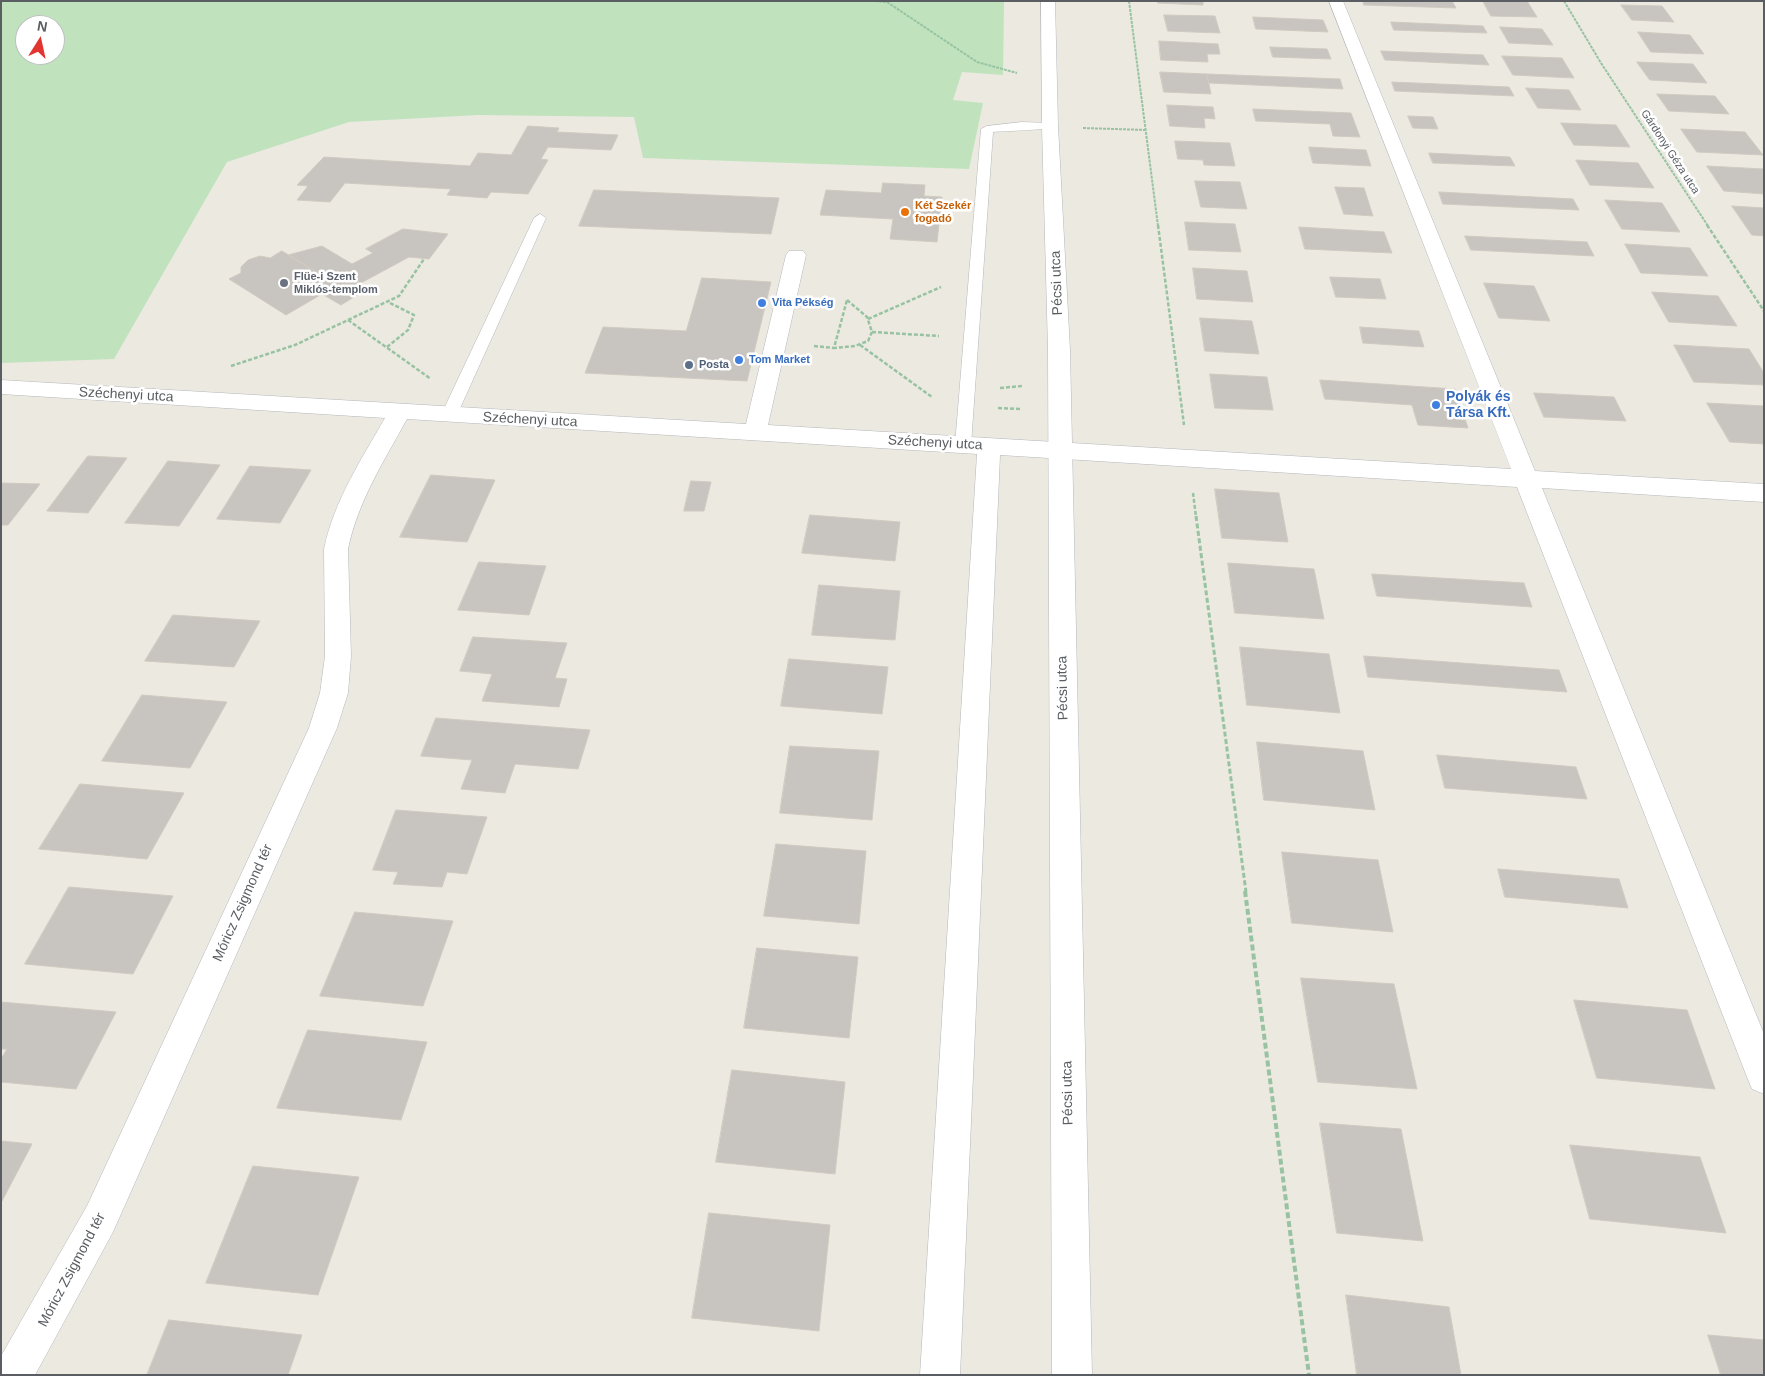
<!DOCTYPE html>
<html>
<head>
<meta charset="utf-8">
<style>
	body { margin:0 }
	#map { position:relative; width:1765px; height:1376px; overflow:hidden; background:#ece9e1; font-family:Arial,sans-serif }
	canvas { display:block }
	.frame { position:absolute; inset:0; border:2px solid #5a5e62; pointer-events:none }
	.north { position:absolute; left:15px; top:15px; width:50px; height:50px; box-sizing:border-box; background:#fff; border:1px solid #bdbfc0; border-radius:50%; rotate:10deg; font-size:14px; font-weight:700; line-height:20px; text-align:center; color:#5a5e62 }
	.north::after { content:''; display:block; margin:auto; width:18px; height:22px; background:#e23532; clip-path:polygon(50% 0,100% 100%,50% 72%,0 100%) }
</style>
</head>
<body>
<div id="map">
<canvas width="1765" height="1376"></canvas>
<div class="frame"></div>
<div class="north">N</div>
</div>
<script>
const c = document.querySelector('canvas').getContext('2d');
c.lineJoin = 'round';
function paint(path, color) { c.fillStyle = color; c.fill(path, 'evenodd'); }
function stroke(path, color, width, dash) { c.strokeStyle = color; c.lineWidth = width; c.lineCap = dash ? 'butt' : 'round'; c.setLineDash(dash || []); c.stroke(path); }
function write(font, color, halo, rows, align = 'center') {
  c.font = font + ' Arial,sans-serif'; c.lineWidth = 5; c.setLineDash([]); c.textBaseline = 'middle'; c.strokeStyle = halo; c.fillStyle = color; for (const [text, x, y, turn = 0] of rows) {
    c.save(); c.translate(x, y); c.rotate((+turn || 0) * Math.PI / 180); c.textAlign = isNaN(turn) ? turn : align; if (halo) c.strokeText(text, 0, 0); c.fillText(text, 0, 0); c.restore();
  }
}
const green = new Path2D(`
	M1 1H1004L1003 75 962 72 953 100 983 103 969 169 643 158 634 117 478 115 349 122 227 162 114 359 1 363ZM25 25H55V55H25Z`);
const building = new Path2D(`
	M1158 1H1203V5L1158 3Z
	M1363 1H1452L1456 8 1364 5Z
	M1483 1H1527L1537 17 1491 16Z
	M1621 5 1662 6 1674 22 1632 20Z
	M1164 15 1215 16 1220 33 1168 31Z
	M1253 17 1323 20 1328 32 1256 29Z
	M1391 22 1483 26 1487 33 1394 30Z
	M1500 27 1542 29 1553 45 1509 43Z
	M1638 32 1690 35 1704 54 1651 52Z
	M1159 41 1218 44 1220 54H1207L1208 62 1161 60Z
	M1270 47 1327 49 1331 59 1273 57Z
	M1381 51 1483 55 1489 65 1385 60Z
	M1502 56 1562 58 1574 78 1513 75Z
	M1637 62 1693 64 1707 83 1650 80Z
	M1160 72 1207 74 1211 94 1164 92Z
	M1207 74 1340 79 1343 89 1209 83Z
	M1392 82 1509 87 1514 96 1395 91Z
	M1526 88 1569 90 1581 110 1538 108Z
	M1657 94 1715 96 1729 114 1669 111Z
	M1167 105 1213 107 1215 119 1204 118 1205 128 1170 126Z
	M1253 109 1351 113 1360 137 1333 136 1330 124 1256 121Z
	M1408 116 1433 117 1438 129 1413 128Z
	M1561 123 1616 125 1630 147 1574 145Z
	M528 126 559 128 557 132 618 135 611 150 548 147 541 159 548 160 528 194 491 192 487 198 447 195 451 189 345 183 330 202 297 200 308 186 297 185 324 157 470 166 478 153 511 155Z
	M1681 129 1745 132 1763 155 1697 152Z
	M1175 141 1230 143 1235 166 1204 165 1203 160 1178 159Z
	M1309 147 1366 150 1371 166 1313 163Z
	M1429 153 1510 157 1515 166 1433 163Z
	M1576 160 1638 163 1654 188 1590 185Z
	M1707 166 1764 169V194L1724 191Z
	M1195 181 1240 182 1247 209 1201 207Z
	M883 183 925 185 924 196 942 197 937 242 890 239 893 219 820 215 826 190 881 193Z
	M1335 187 1364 188 1373 216 1344 214Z
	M594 190 779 198 771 234 579 226Z
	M1439 192 1573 199 1579 210 1443 204Z
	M1605 200 1662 203 1680 232 1622 229Z
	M1732 206 1764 208V236L1752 235Z
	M1185 222 1235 224 1241 252 1189 250Z
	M1299 227 1384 232 1392 253 1305 249Z
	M403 229 448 234 429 259 409 257 359 284 352 281 341 287 288 255 322 246 352 264 373 253 366 249Z
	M1465 236 1587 242 1594 256 1471 250Z
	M1625 244 1690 248 1708 276 1641 273Z
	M282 251 341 287 352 281 367 289 341 305 322 294 286 315 229 279 241 273V267L248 260 260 256 270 258Z
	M1193 268 1247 271 1253 302 1197 299Z
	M1330 277 1380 279 1386 299 1336 297Z
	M702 278 771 282 747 381 585 373 603 327 686 331Z
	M1484 283 1534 286 1550 321 1499 318Z
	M1652 292 1718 296 1737 326 1669 322Z
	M1200 318 1252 321 1259 354 1205 351Z
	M1360 327 1419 331 1424 347 1363 343Z
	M1674 345 1749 349 1764 373V385L1694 382Z
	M1210 374 1267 377 1273 410 1215 408Z
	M1320 380 1455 389 1468 428 1418 425 1412 405 1325 399Z
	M1534 393 1614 397 1626 421 1544 417Z
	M1707 403 1764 406V444L1730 442Z
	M88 456 127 458 88 513 47 511Z
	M168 461 220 465 179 526 125 523Z
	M250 466 311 470 280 523 217 519Z
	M431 475 495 480 467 542 400 537Z
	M691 481 711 482 704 511H684Z
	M1 483 40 484 8 525H1Z
	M1215 489 1279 493 1288 542 1222 538Z
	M810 515 900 522 895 561 802 553Z
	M479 562 546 566 529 615 458 610Z
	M1228 563 1314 569 1324 619 1235 613Z
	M1372 574 1524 583 1532 607 1377 596Z
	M819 585 900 591 895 640 812 635Z
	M173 615 260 621 234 667 145 661Z
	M473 637 567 643 555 678 567 679 559 707 482 701 492 674 460 671Z
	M1240 647 1329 654 1340 713 1247 705Z
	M1364 656 1559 670 1567 692 1368 677Z
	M789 659 888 667 882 714 781 706Z
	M142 695 227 702 190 768 102 761Z
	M436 718 590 730 578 769 515 764 505 793 461 789 472 760 421 756Z
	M1257 742 1363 751 1375 810 1264 800Z
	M790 746 879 751 872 820 780 813Z
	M1437 755 1576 767 1587 799 1445 788Z
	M80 784 184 793 147 859 39 849Z
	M396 810 487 817 467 874 447 872 442 887 393 884 398 872 373 870Z
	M776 844 866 851 859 924 764 916Z
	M1282 852 1378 860 1393 932 1292 923Z
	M1498 869 1619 879 1628 908 1505 897Z
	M69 887 173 896 133 974 25 964Z
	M355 912 453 921 423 1006 320 996Z
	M757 948 858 957 849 1038 744 1028Z
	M1301 978 1394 984 1417 1089 1318 1082Z
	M1574 1000 1687 1010 1715 1089 1597 1078Z
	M1 1002 116 1012 76 1089 1 1082V1059L7 1049H1Z
	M308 1030 427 1042 401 1120 277 1108Z
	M732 1070 845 1082 835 1174 716 1162Z
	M1320 1123 1401 1129 1423 1241 1337 1233Z
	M1 1141 32 1144 1 1203Z
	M1570 1145 1700 1157 1726 1233 1590 1219Z
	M253 1166 359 1177 318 1295 206 1283Z
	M709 1213 830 1225 819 1331 692 1318Z
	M1346 1295 1449 1307 1461 1375H1357Z
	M169 1320 302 1335 288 1375H147Z
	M1708 1335 1764 1340V1375H1721Z`);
const pathFar3 = new Path2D(`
	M875 1 887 2
	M1129 1 1158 226
	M1564 1 1601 63 1708 226
	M887 2 977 62 1017 73
	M1083 128 1146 130`);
const pathFar2 = new Path2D(`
	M1158 225 1184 425
	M1707 225 1764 311
	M847 300 867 317 872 332 868 341 855 346 834 348Z
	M868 319 941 287
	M348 320 431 379
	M872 332 939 336
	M860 345 932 397
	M814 346 834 348
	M387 347 408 330 414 315 388 302
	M231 366 295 345 399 296 424 259
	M1000 388 1022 386
	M998 408 1022 409
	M1193 493 1196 517`);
const pathFar1 = new Path2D(`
	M1196 516 1246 892`);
const path = new Path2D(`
	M1245 891 1309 1375`);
const lane = new Path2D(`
	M1022 122 1050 123 1056 126C1052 130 1003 131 993 132L971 445 969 449H957L955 445 981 129 987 126Z
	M540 214 546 218 457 415 454 419H444L441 415 534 218Z`);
const street = new Path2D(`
	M1329 1H1343L1535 471 1764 484V502L1542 488 1764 1034V1094L1752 1089 1747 1077 1517 487 1000 455 960 1375H920L977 454 407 419C384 461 358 501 348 549L351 656 348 693 337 728 113 1232 35 1375H1V1356L87 1206 309 728 320 693 325 656 324 549C334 501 361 460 385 418L1 394V380L746 424 786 255 789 251H803L806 255 768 425 1511 469Z`);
const secondary = new Path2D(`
	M1041 1H1055L1058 126 1070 350 1092 1375H1052L1048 350 1042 126Z`);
const markers = [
	[905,212,5,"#e8710a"],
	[284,283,5,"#6b7280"],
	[762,303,5,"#3f7fe0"],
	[739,360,5,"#3f7fe0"],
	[689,365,5,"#5c6f8a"],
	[1436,405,5,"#3f7fe0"]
];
const farStreetnames = [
	["Gárdonyi Géza utca",1670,152,57]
];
const farFoodnames = [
	["Két Szekér",915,206],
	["fogadó",915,219]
];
const farWorshipnames = [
	["Flüe-i Szent",294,277],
	["Miklós-templom",294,290]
];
const farShopnames = [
	["Vita Pékség",772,303],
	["Tom Market",749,360]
];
const farServicenames = [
	["Posta",699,365]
];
const streetNames = [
	["Pécsi utca",1057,283,-92],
	["Széchenyi utca",126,395,3],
	["Széchenyi utca",530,420,3],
	["Széchenyi utca",935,443,3],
	["Pécsi utca",1063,688,-91],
	["Móricz Zsigmond tér",243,903,-66],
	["Pécsi utca",1068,1093,-91],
	["Móricz Zsigmond tér",72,1270,-62]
];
const shopNames = [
	["Polyák és",1446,397],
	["Társa Kft.",1446,413]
];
paint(green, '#c0e3be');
paint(building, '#c8c4bf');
stroke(building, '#d0cac0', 1);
stroke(lane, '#b4b7bb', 1);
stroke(street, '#b4b7bb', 1);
stroke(secondary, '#b3b7bb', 1);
stroke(pathFar3, '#98c3a2', 2, [3, 1]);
stroke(pathFar2, '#98c3a2', 2.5, [4, 2]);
stroke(pathFar1, '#98c3a2', 3, [5, 2.5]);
stroke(path, '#98c3a2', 4, [6, 3]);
paint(lane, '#fff');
paint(street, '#fff');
paint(secondary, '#fff');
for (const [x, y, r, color] of markers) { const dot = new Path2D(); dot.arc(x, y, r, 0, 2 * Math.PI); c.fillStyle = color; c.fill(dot); stroke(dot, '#fff', 2); }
write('11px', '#5a5e62', '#fff', farStreetnames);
write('bold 11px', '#c56008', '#fff', farFoodnames, 'left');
write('bold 11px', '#5b616d', '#fff', farWorshipnames, 'left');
write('bold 11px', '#366cbe', '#fff', farShopnames, 'left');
write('bold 11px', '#4e5e75', '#fff', farServicenames, 'left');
write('14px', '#5a5e62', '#fff', streetNames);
write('bold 14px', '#366cbe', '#fff', shopNames, 'left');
</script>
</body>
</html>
